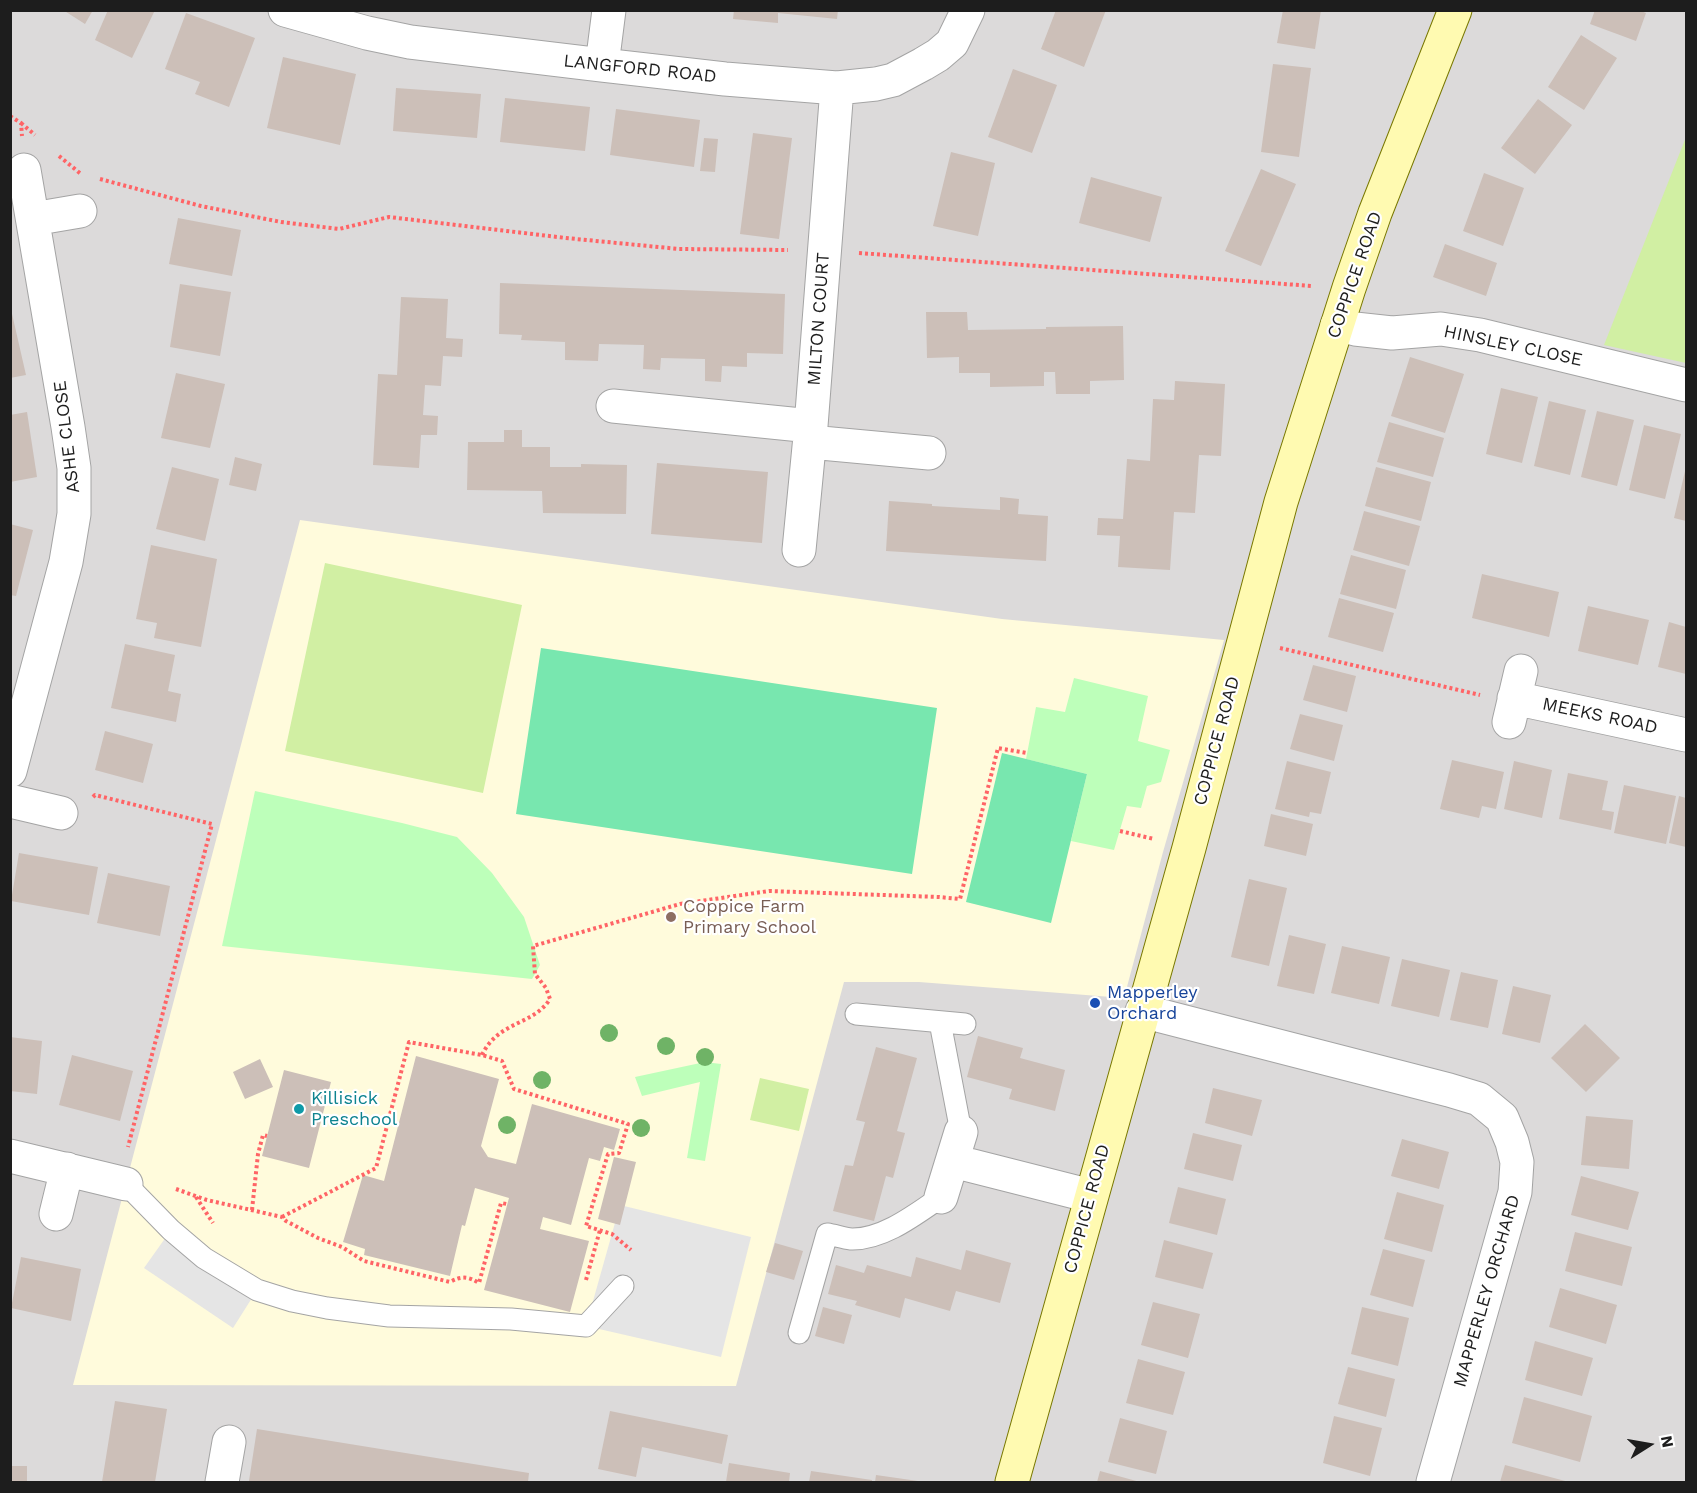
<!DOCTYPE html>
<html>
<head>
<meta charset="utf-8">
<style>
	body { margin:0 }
	#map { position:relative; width:1697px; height:1493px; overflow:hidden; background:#f0eae2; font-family:"Work Sans",sans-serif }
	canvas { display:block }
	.frame { position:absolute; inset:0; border:12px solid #1d1d1d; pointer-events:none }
	.north { position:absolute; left:1619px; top:1415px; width:60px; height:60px; -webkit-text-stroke:4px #fff; paint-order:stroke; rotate:79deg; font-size:16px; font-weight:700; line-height:24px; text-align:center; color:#1d1d1d }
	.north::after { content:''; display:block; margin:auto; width:21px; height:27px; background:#1d1d1d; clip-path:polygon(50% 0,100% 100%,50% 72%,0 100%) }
</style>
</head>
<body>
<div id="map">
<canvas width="1697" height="1493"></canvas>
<div class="frame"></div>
<div class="north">N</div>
</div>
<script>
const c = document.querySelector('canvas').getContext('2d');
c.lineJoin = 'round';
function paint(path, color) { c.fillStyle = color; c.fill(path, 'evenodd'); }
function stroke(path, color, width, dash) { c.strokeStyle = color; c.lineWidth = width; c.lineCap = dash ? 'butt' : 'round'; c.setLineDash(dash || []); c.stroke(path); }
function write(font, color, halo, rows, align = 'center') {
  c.font = font + ' "Work Sans",sans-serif'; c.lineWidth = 4.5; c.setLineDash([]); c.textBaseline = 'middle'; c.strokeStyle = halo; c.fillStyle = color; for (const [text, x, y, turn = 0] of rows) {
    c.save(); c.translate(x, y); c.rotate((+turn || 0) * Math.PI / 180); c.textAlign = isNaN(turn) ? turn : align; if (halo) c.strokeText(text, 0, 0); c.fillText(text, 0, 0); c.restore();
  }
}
const residential = new Path2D(`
	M11 11H1686V1482H11Z`);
const education = new Path2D(`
	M300 520 1002 619 1224 640 1163 852 1124 998 919 982H844L736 1386 73 1385Z`);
const grass = new Path2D(`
	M1686 137V363L1604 345Z
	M325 563 522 605 483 793 285 751Z
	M760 1078 809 1089 799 1131 750 1120Z`);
const park = new Path2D(`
	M1074 678 1148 696 1138 741 1170 750 1161 782 1147 786 1141 808 1127 806 1114 850 1071 841 1087 774 1026 759 1036 707 1065 712Z
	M255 791 402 823 457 837 492 873 524 917 540 965 532 979 222 946Z
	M705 1062 721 1064 705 1161 687 1158 700 1082 642 1096 635 1077Z`);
const pitch = new Path2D(`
	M541 648 937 708 912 874 516 814Z
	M1002 753 1087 774 1051 923 966 902Z`);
const parking = new Path2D(`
	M620 1205 751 1237 721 1357 586 1326Z
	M171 1230 257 1290 233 1328 144 1268Z`);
const building = new Path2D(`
	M63 10H93L85 24Z
	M108 10H155L132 58 95 40Z
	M734 10H838L837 19 778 13V23L733 19Z
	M1056 10H1106L1084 67 1041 49Z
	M1283 10H1321L1315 49 1277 43Z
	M1595 10H1638L1646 13 1636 41 1590 24Z
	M186 13 255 38 229 107 195 94 200 82 165 69Z
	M1581 35 1617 58 1584 110 1548 87Z
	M283 57 356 74 340 145 267 128Z
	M1273 64 1311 68 1299 157 1261 152Z
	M1013 69 1057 85 1032 153 988 137Z
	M396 88 481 94 477 138 393 131Z
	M505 98 590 107 585 151 500 142Z
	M1538 99 1572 125 1535 174 1501 148Z
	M616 109 700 120 694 167 610 155Z
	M753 133 792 138 779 239 740 234Z
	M704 138 718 139 715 172 700 171Z
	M951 152 995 163 978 236 933 226Z
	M1261 169 1296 184 1261 266 1225 251Z
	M1484 173 1524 188 1503 246 1463 231Z
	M1091 177 1162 197 1150 242 1079 223Z
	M178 218 241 230 232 276 169 264Z
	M1445 244 1497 263 1486 296 1433 277Z
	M500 283 785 294 783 354 747 353V367L722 366 721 382 705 381V359L661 358 660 370 643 369 644 345 599 344 598 361 565 360V342L521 340 522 335 499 334Z
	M180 284 231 292 220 356 170 347Z
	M401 297 448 299 446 338 463 339 462 357 443 356 441 386 425 385 423 415 438 416 437 435H421L419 468 373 465 378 374 397 375Z
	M10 305 26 375 10 378Z
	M926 312H967L968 330 1046 329V327L1123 326 1124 380 1090 381V394H1056L1055 372H1044V386L990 387V373H959V357L927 358Z
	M1410 357 1464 374 1445 433 1391 416Z
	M176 373 225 384 210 448 161 438Z
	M1175 381 1225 384 1221 456 1199 455 1195 513 1174 512 1170 570 1118 567 1120 536 1097 535 1098 518 1123 519 1127 459 1150 461 1153 399 1174 400Z
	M1501 388 1538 397 1522 463 1486 454Z
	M1549 401 1586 410 1570 475 1534 466Z
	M1597 411 1634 420 1617 486 1581 477Z
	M27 412 37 477 10 482V415Z
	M1389 422 1444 438 1433 477 1377 462Z
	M1644 425 1681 434 1665 499 1629 490Z
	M504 430H522V447H550V467H581V464L627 465 626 514 543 513 542 491 467 490 468 442H504Z
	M235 457 262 464 256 491 229 485Z
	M657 463 768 472 762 543 651 534Z
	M172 467 219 479 205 541 156 529Z
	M1376 467 1431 482 1421 521 1365 506Z
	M1686 467V521L1674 518Z
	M1000 497 1019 499 1018 514 1048 516 1046 561 886 551 889 501 932 504V506L1000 510Z
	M1364 511 1420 526 1409 566 1353 550Z
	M10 524 33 530 16 596 10 595Z
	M151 545 217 559 201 647 154 638 157 623 136 619Z
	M1351 555 1406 570 1396 609 1340 594Z
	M1482 574 1559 592 1549 637 1472 618Z
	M1339 598 1394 613 1383 652 1328 637Z
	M1588 606 1649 620 1638 665 1578 651Z
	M1669 622 1686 627V674L1658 667Z
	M125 644 175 655 168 691 181 694 176 722 111 708Z
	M1313 665 1356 676 1347 712 1303 700Z
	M1300 714 1343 725 1334 761 1290 749Z
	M105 731 153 744 143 783 95 770Z
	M1452 760 1504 772 1496 809 1482 806 1479 818 1440 809Z
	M1287 761 1331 772 1321 814 1310 812 1309 817 1275 809Z
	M1514 761 1552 770 1542 818 1504 809Z
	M1568 773 1608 781 1602 810 1614 812 1611 830 1559 819Z
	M1624 785 1676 796 1666 844 1614 833Z
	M1679 796 1686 798V847L1669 843Z
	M1271 814 1313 824 1306 856 1264 846Z
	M19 853 98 867 89 915 11 901Z
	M108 873 170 886 160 936 97 923Z
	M1249 879 1287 888 1269 966 1231 957Z
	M1289 935 1326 944 1314 994 1277 986Z
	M1342 946 1390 957 1379 1004 1331 993Z
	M1402 959 1450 970 1439 1017 1391 1006Z
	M1461 972 1498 980 1488 1028 1450 1020Z
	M1513 986 1551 995 1540 1043 1502 1034Z
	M1585 1024 1620 1058 1586 1092 1551 1058Z
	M978 1036 1023 1048 1020 1058 1065 1070 1055 1111 1009 1099 1012 1089 967 1077Z
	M10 1037 42 1041 37 1094 10 1091Z
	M876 1047 917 1058 897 1131 905 1133 893 1178 886 1176 874 1221 833 1211 845 1165 853 1166 865 1122 856 1120Z
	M72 1055 133 1071 120 1121 59 1105Z
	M416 1056 499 1079 481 1146 488 1157 516 1164 532 1104 620 1129 614 1150 604 1147 600 1161 589 1158 571 1225 543 1217 540 1229 589 1241 570 1312 484 1290 509 1198 475 1188 465 1226 462 1225 450 1276 364 1255 365 1249 343 1242 363 1175 384 1181Z
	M260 1059 273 1087 245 1099 233 1072Z
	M284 1070 331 1082 309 1168 262 1156Z
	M1213 1088 1262 1100 1252 1136 1205 1123Z
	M1586 1116 1633 1120 1629 1169 1581 1165Z
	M1193 1133 1242 1145 1233 1181 1184 1169Z
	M1402 1139 1449 1152 1439 1189 1391 1176Z
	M614 1157 636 1162 620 1225 598 1219Z
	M1581 1176 1639 1192 1628 1230 1571 1215Z
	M1178 1187 1226 1199 1217 1235 1169 1223Z
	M1397 1192 1444 1205 1432 1252 1384 1239Z
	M1575 1232 1632 1247 1622 1286 1565 1271Z
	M1164 1240 1213 1253 1203 1289 1155 1277Z
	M775 1243 803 1251 794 1280 766 1272Z
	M1383 1249 1425 1260 1413 1307 1370 1295Z
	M966 1250 1011 1263 1000 1303 956 1291 950 1311 905 1298 900 1318 855 1305 857 1301 828 1294 836 1265 864 1273 867 1265 911 1277 916 1257 961 1270Z
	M21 1257 81 1269 71 1321 11 1308Z
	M1560 1288 1617 1305 1606 1344 1549 1327Z
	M1153 1302 1200 1314 1188 1358 1141 1345Z
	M823 1307 852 1315 844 1344 815 1336Z
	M1362 1307 1409 1318 1398 1366 1351 1354Z
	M1535 1341 1593 1358 1582 1396 1525 1380Z
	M1138 1359 1185 1372 1173 1415 1126 1403Z
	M1348 1367 1395 1379 1386 1417 1338 1404Z
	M1524 1397 1592 1416 1580 1462 1512 1443Z
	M115 1401 167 1409 155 1482H102Z
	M610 1411 728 1435 722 1464 642 1447 636 1477 598 1469Z
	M1334 1416 1382 1428 1370 1476 1323 1463Z
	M1120 1418 1167 1431 1156 1474 1108 1462Z
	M257 1429 529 1473 528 1482H258L249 1481Z
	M729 1463 790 1473 789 1482H726Z
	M1505 1465 1569 1482H1500Z
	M10 1466H27V1482H10Z
	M811 1471 872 1480V1482H809Z
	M1100 1471 1140 1482H1097Z
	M876 1475 918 1481V1482H875Z`);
const path = new Path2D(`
	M10 116 21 123 22 136
	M21 123 35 135
	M59 156 81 174
	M100 179 201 206 281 222 339 229 389 217 566 238 679 249 788 250
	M859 253 1312 286
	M1280 648 1480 695
	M93 797 95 795 212 824 128 1147
	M1120 831 1154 839
	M482 1055C498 1021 534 1025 550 999L546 988 535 974 533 946 680 904 769 891 939 897 960 899 998 748 1027 753
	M176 1189 207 1200 282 1217 286 1221 318 1238 342 1247 364 1261 450 1282C461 1276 468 1276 479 1283L501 1203 507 1204
	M196 1197 213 1223
	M252 1210 258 1154 263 1135 267 1136
	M282 1217 376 1168 409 1042 482 1055 502 1061 514 1089 628 1124 619 1153 608 1154 586 1226 612 1234 631 1250
	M586 1280 600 1230`);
const lane = new Path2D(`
	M856 1014 965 1024
	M940 1022 961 1132
	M126 1184 171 1230 204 1258 257 1290 292 1301 327 1308 389 1316 511 1319 586 1326 623 1286
	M799 1333 827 1234C834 1235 843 1238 851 1239 883 1240 916 1214 941 1197`);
const street = new Path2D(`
	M285 10 367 33 410 42 602 65 725 79 837 88 876 84 893 80 923 64 938 55 952 43 968 10
	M602 65 609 10
	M33 219 80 211
	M1337 325 1355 329 1392 333 1441 329 1480 335 1686 385
	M613 406 811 426
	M810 442 929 453
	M799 550 811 426 837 88
	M1514 698 1686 735
	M1509 722 1521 671
	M10 771 66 562 74 514V468L68 427 24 170
	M10 801 61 813
	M1142 1011 1449 1090 1479 1099 1502 1118 1512 1142 1517 1162 1515 1192 1433 1482
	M10 1156 126 1184
	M953 1161 1091 1196
	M941 1197 961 1132
	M56 1214 67 1169
	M222 1482 229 1442`);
const secondary = new Path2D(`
	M1012 1482 1189 848 1281 502 1349 288 1375 213 1455 10`);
const trees = [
	[609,1033],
	[666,1046],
	[705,1057],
	[542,1080],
	[507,1125],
	[641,1128]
];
const markers = [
	[671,917,6,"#8d6e63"],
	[1095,1003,6,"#1a4fb4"],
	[299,1109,6,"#0f9aa8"]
];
const streetNames = [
	["LANGFORD ROAD",640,69,6],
	["COPPICE ROAD",1355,275,-71],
	["MILTON COURT",819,319,-86],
	["HINSLEY CLOSE",1513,346,12],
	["ASHE CLOSE",67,437,-97],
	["MEEKS ROAD",1600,716,12],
	["COPPICE ROAD",1217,741,-75],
	["COPPICE ROAD",1087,1209,-75],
	["MAPPERLEY ORCHARD",1487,1291,-74]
];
const educationNames = [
	["Coppice Farm",683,907],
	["Primary School",683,928]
];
const transitNames = [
	["Mapperley",1107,993],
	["Orchard",1107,1014]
];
const cultureNames = [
	["Killisick",311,1099],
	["Preschool",311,1120]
];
paint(residential, '#dcdada');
paint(education, '#fffbdc');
paint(grass, '#d1efa3');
paint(park, '#bdffba');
paint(pitch, '#78e7af');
paint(parking, '#e5e5e5');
paint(building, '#ccbfb8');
stroke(lane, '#a4a4a4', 23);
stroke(street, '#a4a4a4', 35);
stroke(secondary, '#797800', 35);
stroke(path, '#ff6466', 4, [3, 3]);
stroke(lane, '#fff', 21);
stroke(street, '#fff', 33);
stroke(secondary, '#fffab1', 33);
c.fillStyle = '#6fb366';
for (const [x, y] of trees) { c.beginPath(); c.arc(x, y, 9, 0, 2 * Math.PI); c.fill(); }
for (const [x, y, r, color] of markers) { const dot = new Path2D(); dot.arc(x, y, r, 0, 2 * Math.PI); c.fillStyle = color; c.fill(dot); stroke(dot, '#fff', 2); }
write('18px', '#1d1d1d', '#fff', streetNames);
write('18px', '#785e54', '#fff', educationNames, 'left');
write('18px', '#164399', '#fff', transitNames, 'left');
write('18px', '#0d838f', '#fff', cultureNames, 'left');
</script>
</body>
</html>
